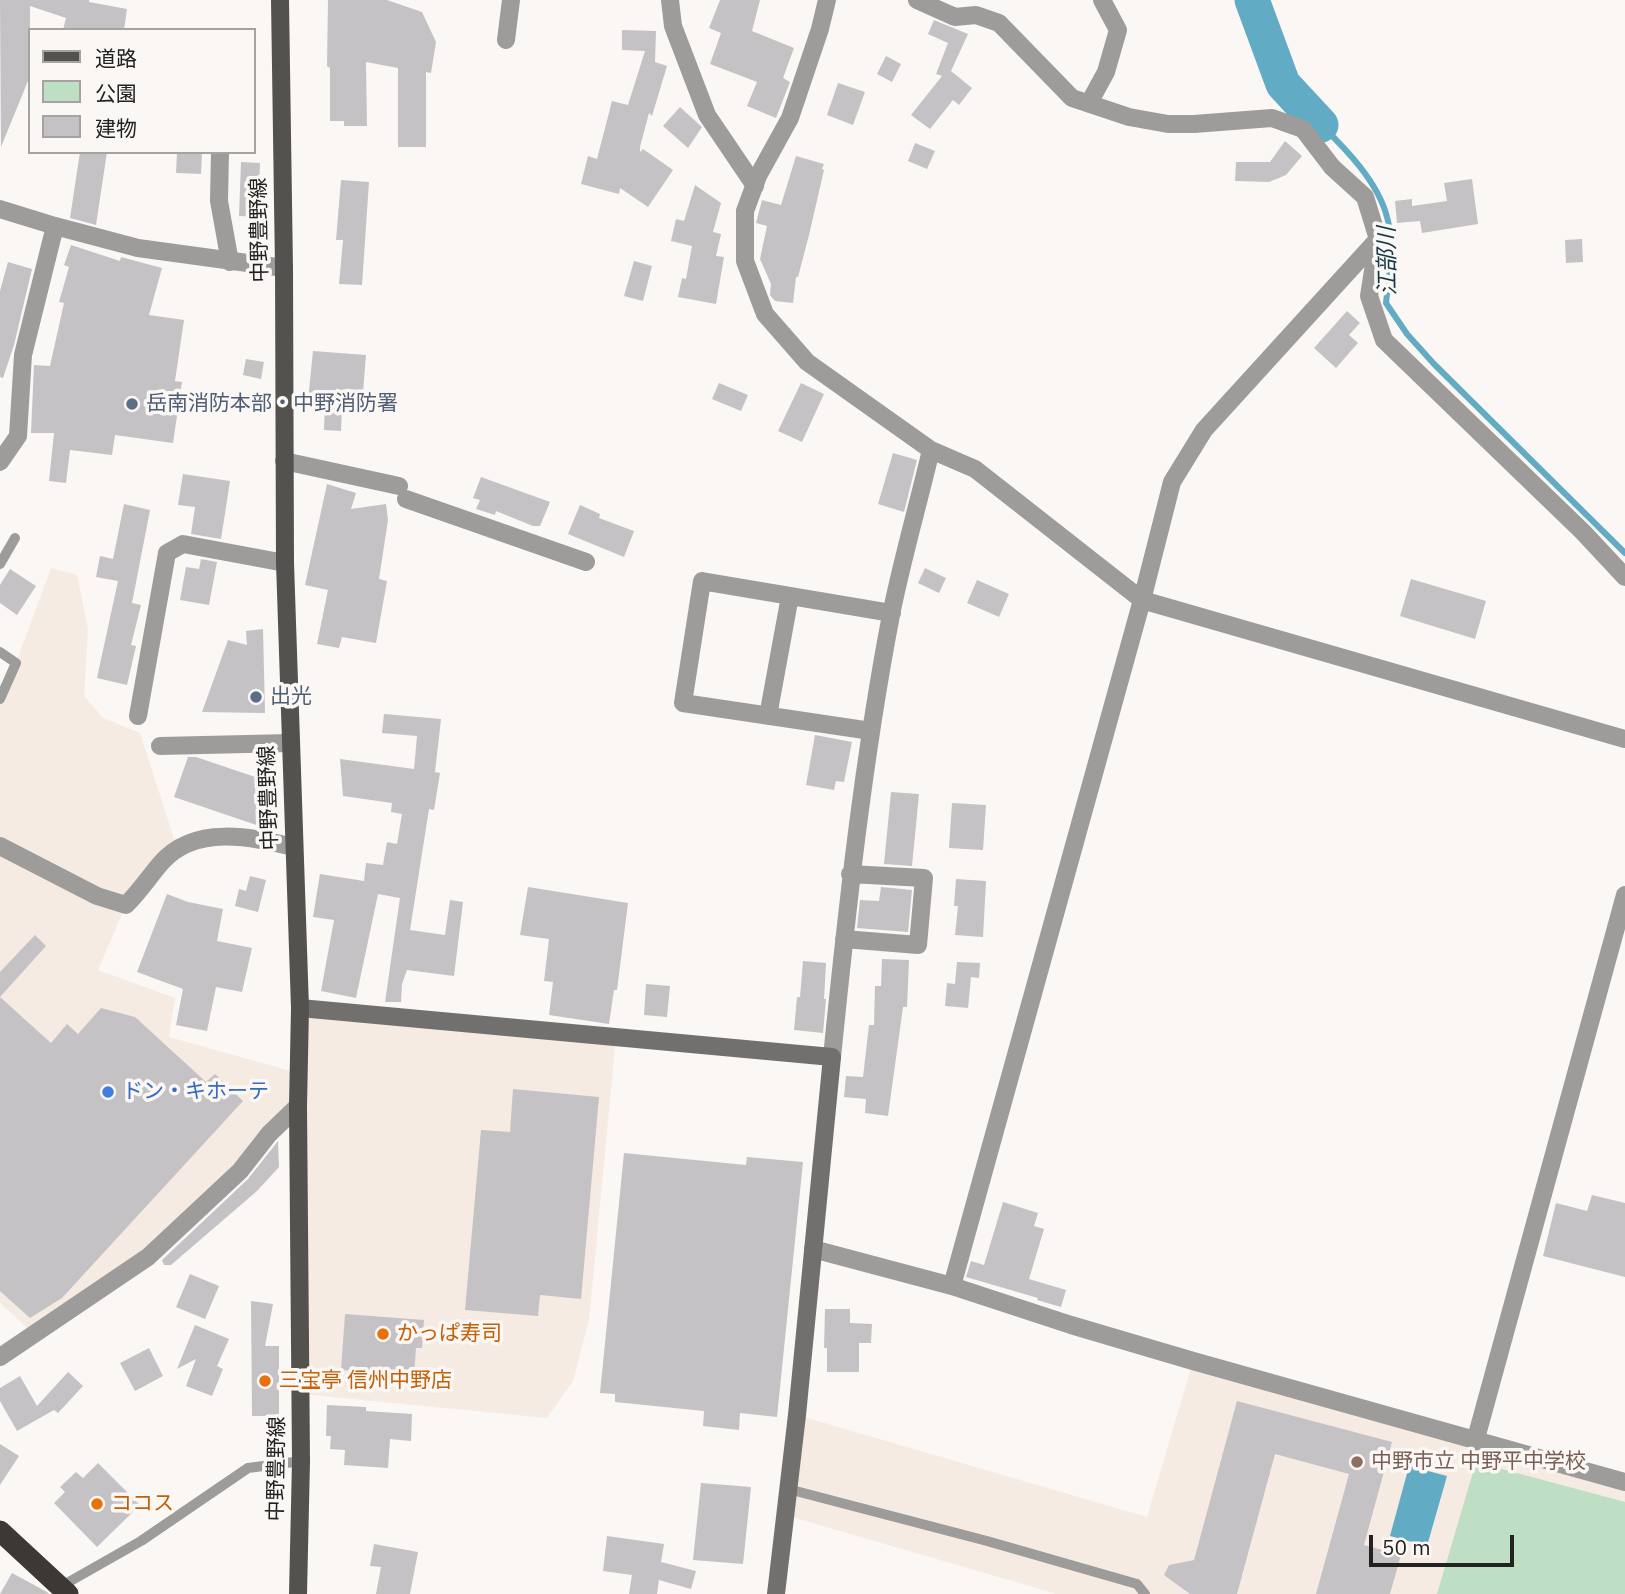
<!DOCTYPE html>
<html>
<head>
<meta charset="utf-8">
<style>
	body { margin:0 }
	#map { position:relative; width:1625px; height:1594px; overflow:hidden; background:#fbf7f4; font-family:"IBM Plex Sans","Noto Sans JP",sans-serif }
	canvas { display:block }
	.legend { position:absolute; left:28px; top:28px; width:228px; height:126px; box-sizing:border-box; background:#fbf7f4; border:2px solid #a5a2a0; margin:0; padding:9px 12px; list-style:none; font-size:21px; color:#232221 }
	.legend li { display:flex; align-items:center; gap:14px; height:35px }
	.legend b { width:35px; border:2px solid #a5a2a0 }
	.scale { position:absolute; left:1369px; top:1535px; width:145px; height:32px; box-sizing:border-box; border:4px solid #232221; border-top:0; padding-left:9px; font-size:21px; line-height:24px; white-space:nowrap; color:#232221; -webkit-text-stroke:5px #fbf7f4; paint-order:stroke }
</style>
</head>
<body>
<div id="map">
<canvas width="1625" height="1594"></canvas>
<ul class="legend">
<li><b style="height:9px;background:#54524f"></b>道路</li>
<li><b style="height:19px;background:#bedfc4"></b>公園</li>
<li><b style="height:19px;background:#c5c2c5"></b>建物</li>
</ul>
<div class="scale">50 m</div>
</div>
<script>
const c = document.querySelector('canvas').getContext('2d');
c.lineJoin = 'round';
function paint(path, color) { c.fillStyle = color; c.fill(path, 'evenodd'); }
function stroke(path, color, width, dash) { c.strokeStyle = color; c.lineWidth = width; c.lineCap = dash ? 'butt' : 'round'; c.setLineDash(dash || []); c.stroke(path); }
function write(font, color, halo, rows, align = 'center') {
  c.font = font + ' "IBM Plex Sans","Noto Sans JP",sans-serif'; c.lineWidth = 7; c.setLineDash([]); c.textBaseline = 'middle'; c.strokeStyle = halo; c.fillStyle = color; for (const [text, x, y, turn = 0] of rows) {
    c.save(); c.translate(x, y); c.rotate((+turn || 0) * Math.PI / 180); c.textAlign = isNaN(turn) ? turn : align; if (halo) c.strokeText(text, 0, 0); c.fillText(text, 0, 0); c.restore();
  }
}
const built = new Path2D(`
	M51 568 77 575 88 629 84 696 103 718 140 733 177 848 126 905 98 970 175 998 169 1037 298 1073 300 1008 616 1037 589 1320 573 1381 547 1418 301 1394 298 1108 148 1257 34 1334 0 1303V699L16 663Z
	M1193 1361 1625 1482V1594H1057L785 1515 797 1415 1147 1517Z`);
const green = new Path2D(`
	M1476 1462 1625 1502V1594H1437Z`);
const water = new Path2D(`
	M1409 1466 1447 1476 1427 1546 1390 1536Z`);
const stream = new Path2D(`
	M1321 125C1346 149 1378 182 1387 217 1395 244 1389 275 1386 303L1407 334 1434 364 1625 553`);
const river = new Path2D(`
	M1252 0 1283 84 1321 125`);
const building = new Path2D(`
	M0 0H89V2L127 9 124 30H63L66 18 30 6V76L1 147Z
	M328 0H387L422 12 436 42 431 73 426 72V147H398V68L366 62 367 126H344V121H330V68L327 66Z
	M720 0H760L752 31 794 48 783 78 790 82 776 118 747 106 757 82 710 64 721 33 709 28Z
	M934 20 968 34 951 71 972 88 959 105 953 100 930 129 911 115 942 76 936 74 948 43 928 34Z
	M622 30 656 31 655 62 667 66 652 116 649 113 640 147V152L643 149 673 170 648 207 620 188 619 194 581 184 588 156 597 159 612 101 628 105 645 51 622 50Z
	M886 56 901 64 892 82 877 74Z
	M838 83 865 92 853 125 827 115Z
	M680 107 702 127 688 148 663 126Z
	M1285 141 1302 156 1286 175 1269 182 1235 181 1236 162H1270Z
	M915 143 935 151 927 169 908 161Z
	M80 152H107L96 225 70 218Z
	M177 152H202L201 174 176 173Z
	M796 156 824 164 822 169 824 170 809 235 798 277H796L793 303 775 301 770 295 771 284 760 259 767 226 756 223 762 200 781 205Z
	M241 162 260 163 258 217 239 216Z
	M1472 179 1478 224 1422 233 1420 221 1397 223 1395 201 1412 199V206L1447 201 1444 183Z
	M341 180 369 182 362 285 339 284 343 240H336Z
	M695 185 721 203 713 232 721 234 716 256 724 257 716 304 678 297 682 278 686 279 692 246 671 241 676 219 684 221Z
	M1582 239 1583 262 1566 263 1565 240Z
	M71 245 120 261 121 257 162 268 149 315 184 320 175 381 182 382 173 443 115 435 112 455 70 450 66 483 49 481 54 433H31L34 365 50 366 64 303 59 302 69 267 64 265Z
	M634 261 652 266 643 301 624 296Z
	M8 262 32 269 14 345 3 378 0 377V291Z
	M1347 311 1360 323 1349 335 1358 343 1336 368 1314 348Z
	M313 351 366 355 362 405 342 404 341 431 324 430 325 403 308 401Z
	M246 359 264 362 261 379 243 375Z
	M719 383 748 395 741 411 712 399Z
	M801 383 824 394 802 442 778 431Z
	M893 453 917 460 904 512 878 504Z
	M183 474 230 481 221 539 191 534 195 507 178 505Z
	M481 477 550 502 540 526H533L496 511 495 515 476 509 480 500 473 498Z
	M327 484 356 493 351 509 386 504 388 520 379 579 387 581 376 643 342 637 339 648 317 644 328 590 305 585Z
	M124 504 150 510 132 603 141 605 131 645 136 646 127 685 97 678 118 581 96 577 100 556 113 559Z
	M580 505 600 514 599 518 634 531 624 557 568 534Z
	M201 559 217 562 209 605 180 600 186 567 199 569Z
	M925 568 946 578 939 593 918 583Z
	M10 569 36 586 17 615 0 603V585Z
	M1411 579 1486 601 1475 639 1400 616Z
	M977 580 1009 594 999 617 967 603Z
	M263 629 265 713 202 712 228 640 247 645 246 631Z
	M384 714 441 719 435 772 440 773 434 810 429 809 410 930 445 935 450 900 463 902 454 976 407 970 402 984 401 1002H385L400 898 378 894 356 998 321 991 334 920 313 917 320 874 364 881 366 863 383 865 387 842 397 844 402 814 391 812 392 803 343 796 340 759 414 769 417 736 382 733Z
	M815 735 852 742 844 782 836 781 834 790 806 785Z
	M188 757H196L273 783 271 830 174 797Z
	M891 792 919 794 912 866 884 864Z
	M952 803 986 805 983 850 949 848Z
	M250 876 266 880 258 912 235 906 239 889 246 891Z
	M956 879 986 881 983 937 955 935 958 906H954Z
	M528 887 628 903 617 990H614L609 1024 549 1015 553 982 544 981 549 939 520 935Z
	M881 887 912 890 908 932 857 928 860 900 879 901Z
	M167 894 188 902 223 909 217 941 252 948 242 992 216 987 207 1031 176 1025 183 989 137 972Z
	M35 935 46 946 0 997 51 1043 67 1024 78 1034 101 1008 135 1017 206 1082 215 1074 243 1101 62 1298 30 1318 0 1291V972Z
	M882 959 909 960 907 1007H903L888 1116 865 1113 866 1099 844 1097 846 1076 863 1077 869 1025H874L875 986H881Z
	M803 961 826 963 824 999H826L823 1033 794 1030 797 997H800Z
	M957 962 980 963 979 978 971 977 968 1008 945 1006 947 983 955 984Z
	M646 984 670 986 667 1017 644 1015Z
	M513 1089 599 1097 581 1299 540 1295 538 1316 465 1310 481 1130 510 1132Z
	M278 1141 279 1167 257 1191 207 1234 171 1265H164L162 1260 248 1179Z
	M624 1153 746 1165 747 1157 803 1162 777 1417 740 1413 739 1430 703 1426 704 1411 615 1402V1394L600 1393Z
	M1592 1195 1625 1203V1277L1543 1256 1556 1203 1587 1211Z
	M1003 1202 1038 1213 1034 1226 1044 1229 1029 1279 1066 1290 1061 1307 1037 1300 1038 1298 966 1277 971 1261 984 1265Z
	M190 1274 219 1286 205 1319 176 1307Z
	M251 1301 273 1304 265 1346H279V1416H252Z
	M825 1309H850V1323L872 1324 871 1343H859V1372H827V1348H824Z
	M345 1314 424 1320 422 1348H416L414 1375 341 1370Z
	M195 1325 229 1339 217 1366 223 1369 212 1396 186 1386 196 1359 177 1369Z
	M149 1348 163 1376 135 1391 120 1363Z
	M68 1372 83 1386 58 1413 54 1410 17 1431 0 1401V1388L20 1376 37 1406Z
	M1237 1401 1392 1442 1364 1545 1401 1555 1390 1594H1316L1349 1474 1275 1454 1237 1594H1190L1164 1575 1169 1565 1194 1560Z
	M327 1405 366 1407V1411L412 1414 411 1441 390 1439 388 1468 344 1465 345 1450 330 1449 331 1436H326Z
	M0 1444 19 1456 0 1485Z
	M98 1463 140 1505 97 1547 54 1503 65 1492 60 1487 76 1472 83 1478Z
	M701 1483 751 1487 743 1564 693 1560Z
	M607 1536 664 1544 661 1562 696 1571 691 1589 659 1580 657 1594H629L632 1575 603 1571Z
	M374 1544 418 1552 410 1594H376L381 1567 370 1566Z
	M12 1573 47 1592 49 1594H0Z`);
const lane = new Path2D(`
	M0 564 15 538
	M0 652 16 663 0 699
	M788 1489 987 1541 1137 1584 1145 1594
	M60 1587 141 1541 248 1468 301 1461`);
const street = new Path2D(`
	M670 0 673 26 707 115 755 186
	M827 0 820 29 790 118 758 176 745 211V261L765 314 807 362 931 450 975 469 1142 600 1625 739
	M917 0 955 17 976 15 999 23 1072 98 1129 117 1168 124H1194L1272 118 1303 129 1332 167 1365 197 1378 239 1369 296 1384 340 1583 532 1625 577
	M506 40 511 0
	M1089 103 1106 72 1118 30 1102 0
	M220 152 219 201 230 262
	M0 209 55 226 138 248 284 268
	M284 461 399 486
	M0 462 18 436 23 355 55 226
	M406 499 586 562
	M138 716 167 553 183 544 285 563
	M768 716 790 596
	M871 731 683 703 702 581 892 613
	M160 746 290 743
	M0 846 97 896 126 905C140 891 149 877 161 863 195 824 251 837 294 847
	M844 939 918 945 924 878 850 874
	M832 1057C847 909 863 761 891 615 902 560 918 505 931 450
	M813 1249 952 1286 1071 1325 1193 1361 1625 1482
	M952 1286 1142 600 1172 482 1204 430 1378 239
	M0 1357 148 1257 240 1171 269 1134 298 1106
	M1475 1442 1625 895`);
const secondary = new Path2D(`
	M300 1008 832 1057 797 1415 776 1594`);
const primary = new Path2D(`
	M280 0 284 268 285 563 300 1008 298 1106 301 1461 298 1594`);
const highway = new Path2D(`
	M0 1531 68 1594`);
const markers = [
	[132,404,7,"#5c6f8a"],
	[256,697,7,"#5c6f8a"],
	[108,1092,7,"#3f7fe0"],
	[383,1334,7,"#e8710a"],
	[265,1381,7,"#e8710a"],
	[1357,1462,7,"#8d6e63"],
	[97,1504,7,"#e8710a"]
];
const streetNames = [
	["中野豊野線",260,230,-91],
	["中野豊野線",269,798,-92],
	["中野豊野線",277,1469,-89]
];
const serviceNames = [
	["岳南消防本部・中野消防署",146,404],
	["出光",270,697]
];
const shopNames = [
	["ドン・キホーテ",122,1092]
];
const foodNames = [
	["かっぱ寿司",397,1334],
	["三宝亭 信州中野店",279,1381],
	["ココス",111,1504]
];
const educationNames = [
	["中野市立 中野平中学校",1371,1462]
];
const waterNames = [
	["江部川",1388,261,-91]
];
paint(built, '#f5ebe2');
paint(green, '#bedfc4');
paint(water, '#61abc5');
stroke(stream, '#61abc5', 6);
stroke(river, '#61abc5', 35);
paint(building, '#c5c2c5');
stroke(lane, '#9d9c9b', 10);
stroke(street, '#9d9c9b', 18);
stroke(secondary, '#72706e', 18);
stroke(primary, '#54524f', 18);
stroke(highway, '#3b3836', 21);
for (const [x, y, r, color] of markers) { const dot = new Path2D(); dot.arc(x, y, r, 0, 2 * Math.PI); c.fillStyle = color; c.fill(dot); stroke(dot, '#fbf7f4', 2.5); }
write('21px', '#232221', '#fbf7f4', streetNames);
write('21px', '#4e5e75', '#fbf7f4', serviceNames, 'left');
write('21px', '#366cbe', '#fbf7f4', shopNames, 'left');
write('21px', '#c56008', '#fbf7f4', foodNames, 'left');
write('21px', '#785e54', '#fbf7f4', educationNames, 'left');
write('italic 23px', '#153944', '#fbf7f4', waterNames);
</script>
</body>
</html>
